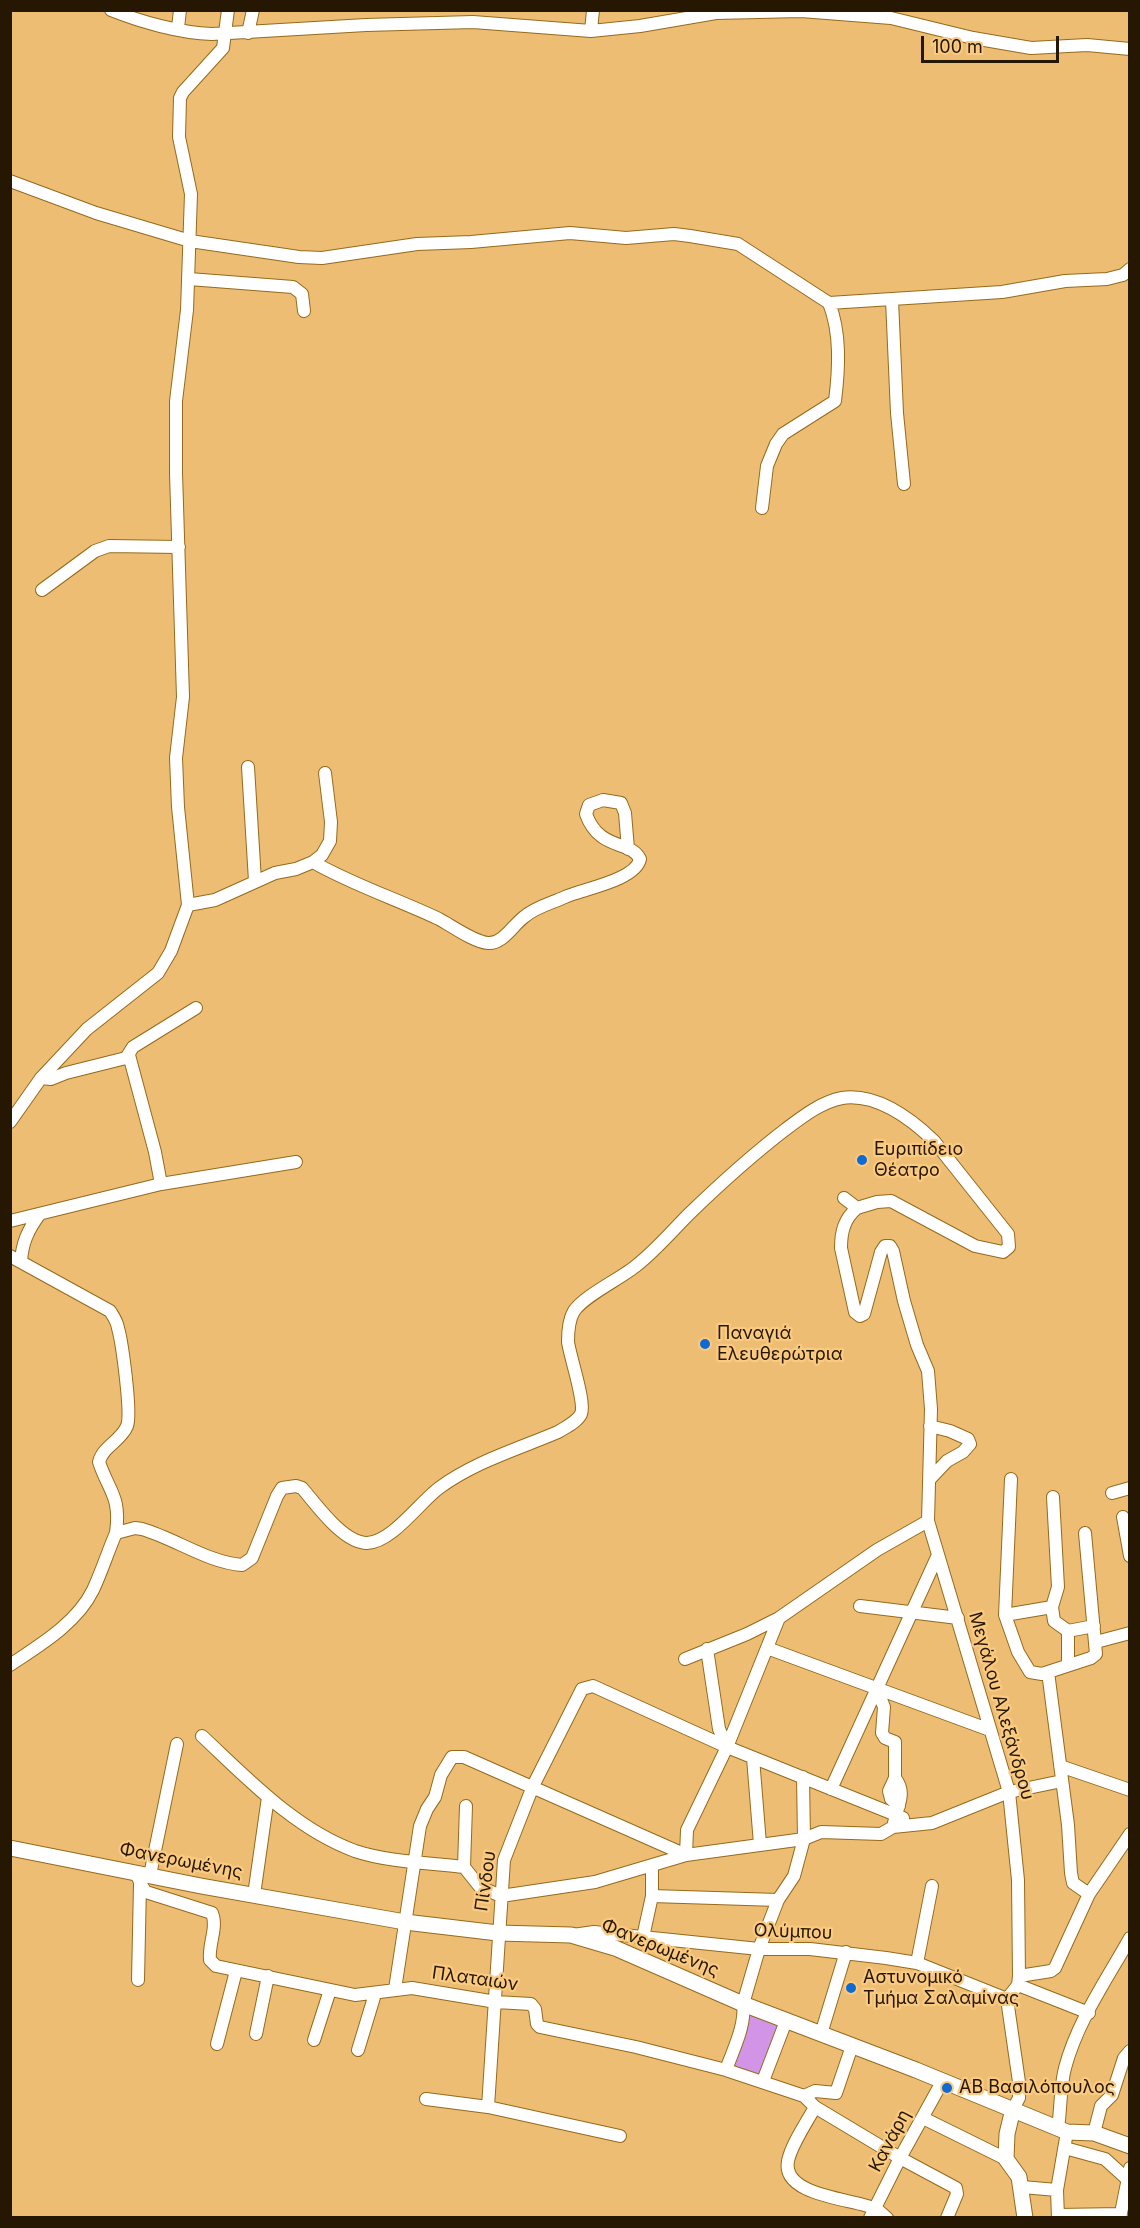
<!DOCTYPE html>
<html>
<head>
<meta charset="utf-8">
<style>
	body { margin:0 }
	#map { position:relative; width:1140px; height:2228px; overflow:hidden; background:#edbd74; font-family:Inter,sans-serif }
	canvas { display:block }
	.frame { position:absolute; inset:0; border:12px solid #251702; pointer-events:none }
	.scale { position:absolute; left:921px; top:36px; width:138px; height:27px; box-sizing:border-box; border:3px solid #251702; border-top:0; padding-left:8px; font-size:18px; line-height:21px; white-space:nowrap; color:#251702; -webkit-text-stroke:4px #faca81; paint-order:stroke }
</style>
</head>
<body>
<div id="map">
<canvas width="1140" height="2228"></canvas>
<div class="frame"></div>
<div class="scale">100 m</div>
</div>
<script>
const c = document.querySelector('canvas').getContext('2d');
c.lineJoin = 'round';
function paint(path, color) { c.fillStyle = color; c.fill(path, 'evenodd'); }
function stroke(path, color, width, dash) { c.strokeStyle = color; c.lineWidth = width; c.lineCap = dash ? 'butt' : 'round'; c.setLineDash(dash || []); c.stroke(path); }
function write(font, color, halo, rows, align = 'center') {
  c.font = font + ' Inter,sans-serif'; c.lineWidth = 4.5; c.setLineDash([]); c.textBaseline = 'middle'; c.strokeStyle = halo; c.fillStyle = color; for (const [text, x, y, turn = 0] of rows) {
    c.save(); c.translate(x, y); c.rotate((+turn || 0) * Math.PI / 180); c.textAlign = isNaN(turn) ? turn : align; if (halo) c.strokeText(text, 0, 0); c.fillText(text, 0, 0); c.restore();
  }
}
const green = new Path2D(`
	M750 2014 778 2025 760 2077 734 2067Z`);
const minor = new Path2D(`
	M111 10C141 22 180 33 212 34L366 25 473 22 591 31 640 26 716 13 801 11 891 18 973 38 1031 48 1087 45 1130 49
	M178 28 180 10
	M591 31 593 10
	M248 33 253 10
	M10 181 96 213 190 241 299 257 322 258 417 244 471 242 570 233 626 238 674 234 690 236 738 244 829 303 1002 292 1065 281 1107 279 1123 275 1130 269
	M189 279 293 287 302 294 304 311
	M892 300 897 413 904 484
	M762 508 767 466 776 444 783 434 835 401C839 369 841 333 829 303
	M42 590 95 551 109 546 179 547
	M248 767 255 881
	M313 862C353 885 397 899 439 919 452 926 474 942 488 943 503 944 513 925 524 917 535 907 552 903 565 897 583 889 636 880 640 859 631 840 599 851 586 814L589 805 603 800 621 803 625 813 628 849
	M188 905 215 900 275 873 296 869 313 862 322 855 330 841 331 822 325 773
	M129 1055 155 1152 161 1184
	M41 1078 51 1079 66 1073 126 1058 133 1047 196 1008
	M10 1122 41 1078 87 1029 158 973 171 951 188 905 178 807 176 758 183 697 176 473V401L187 310 191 194 179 137 180 98 183 92 223 48 228 10
	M857 1208C844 1219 841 1232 841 1248L855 1312 860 1316 864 1314 881 1252 885 1246H890L893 1251 904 1301 917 1345 928 1371 931 1409 928 1521 1009 1792 1018 1880 1019 1976 1018 1985 1007 1999
	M10 1221 161 1184 296 1162
	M10 1256 110 1311C113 1316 117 1321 118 1328 122 1342 132 1414 127 1426 121 1441 103 1446 99 1462 109 1492 121 1496 116 1533 108 1551 102 1571 93 1590 77 1623 40 1645 10 1665
	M21 1262C22 1243 28 1230 39 1215
	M930 1479 947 1461 963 1452 970 1444 968 1439 950 1431 930 1426
	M1011 1479 1005 1615 1018 1652 1030 1672 1042 1674 1091 1658 1096 1654 1085 1533
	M1112 1493 1130 1488
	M1123 1517 1130 1556
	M116 1533 135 1528 142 1529C176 1539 207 1562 242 1565L252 1558 277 1496 282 1488 296 1486 302 1488C316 1504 343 1543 367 1543 392 1542 419 1503 439 1488 474 1462 518 1449 558 1432 566 1427 577 1422 581 1414 586 1403 570 1357 568 1342 568 1333 569 1319 574 1311 585 1295 622 1278 637 1265 656 1250 672 1231 689 1214 720 1184 752 1155 786 1129 802 1117 821 1102 842 1098 877 1093 910 1118 934 1141L1008 1234 1009 1247 1003 1252 975 1246 891 1201 877 1202 857 1208 844 1198
	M860 1606 958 1618
	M1052 1607 1054 1621 1068 1631 1094 1626
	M1005 1615 1052 1607 1058 1587 1053 1497
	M1068 1631V1665
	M1096 1642 1130 1633
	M767 1648 990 1730
	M707 1649 719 1729 727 1747
	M685 1659 747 1634 779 1618
	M1048 1672 1068 1825 1071 1873 1073 1883 1089 1894
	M877 1689 884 1707 882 1733 885 1738 895 1742V1778C905 1791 900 1801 896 1815L903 1818
	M202 1736C248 1779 295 1829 355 1851 388 1862 430 1863 464 1867
	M753 1758 760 1844
	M1060 1766 1130 1790
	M895 1778 889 1791 891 1799 899 1806
	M831 1789 937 1557
	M466 1806 464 1867 480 1887 501 1896 595 1882 686 1855 804 1839 821 1832 881 1834 893 1827
	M652 1866V1896
	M135 1873C139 1877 140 1885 146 1892L212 1913C218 1928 208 1944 210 1960L216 1966 355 1995 412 1988 496 2002 531 2004 535 2009 537 2024 540 2027 636 2047 726 2070 804 2096 815 2107
	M150 1875 177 1744
	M254 1895 268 1797
	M573 1935 594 1932 759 1949H810L886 1958 917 1963 1007 1999
	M643 1937 652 1896 778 1900
	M917 1963 932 1886
	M1019 1976 1051 1971 1055 1968 1089 1894 1130 1834
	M138 1980 140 1884
	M1018 1985 1089 2013
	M395 1989 420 1826 427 1809 435 1797 441 1775 452 1757H464L686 1855 687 1830 727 1747 779 1618 877 1550 928 1521
	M1007 1999 1019 2082V2098L1013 2109
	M256 2034 268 1976
	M821 2034 846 1952
	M314 2040 330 1990
	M217 2044 236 1971
	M358 2050 375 1994
	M726 2070C733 2050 746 2025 743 2004L759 1949 778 1900 794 1876 804 1839 803 1777
	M763 2081 786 2021
	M804 2096 815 2091 836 2093 852 2046
	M426 2099 488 2107 620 2136
	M488 2107 504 1860 533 1786 582 1689 593 1686 727 1747 896 1815 893 1827 932 1823 1009 1792 1062 1781
	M923 2118 1006 2159
	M1058 2128C1061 2108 1060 2087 1065 2068 1077 2022 1107 1979 1130 1938
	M1094 2133 1101 2106 1112 2095 1124 2058 1130 2051
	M1065 2148 1105 2159 1127 2179
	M1022 2187 1057 2190
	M1058 2215 1121 2214
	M870 2218 900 2158 942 2082
	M887 2218C883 2215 880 2211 876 2209 857 2199 781 2197 788 2161 791 2145 807 2122 815 2107L900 2158 956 2188 957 2194 947 2218
	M1058 2218 1057 2190 1067 2132
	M1120 2218 1130 2168`);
const major = new Path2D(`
	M10 1848 201 1886 405 1922 498 1933 571 1935 615 1948 743 2004 916 2070 1067 2132 1094 2133 1130 2146
	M1013 2109 1007 2134 1006 2159 1019 2177 1025 2218`);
const markers = [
	[862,1160,6,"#106ad4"],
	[705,1344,6,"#106ad4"],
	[851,1988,6,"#106ad4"],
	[947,2088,6,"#106ad4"]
];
const poiNames = [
	["Ευριπίδειο",874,1150],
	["Θέατρο",874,1171],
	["Παναγιά",717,1334],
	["Ελευθερώτρια",717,1355],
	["Αστυνομικό",863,1978],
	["Τμήμα Σαλαμίνας",863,1999],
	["ΑΒ Βασιλόπουλος",959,2088]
];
const streetNames = [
	["Μεγάλου Αλεξάνδρου",1001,1706,74],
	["Φανερωμένης",181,1861,11],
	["Πίνδου",486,1881,-82],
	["Ολύμπου",793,1932,2],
	["Φανερωμένης",660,1948,22],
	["Πλαταιών",475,1979,8],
	["Κανάρη",890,2141,-62]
];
paint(green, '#d194e7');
stroke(minor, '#966a1b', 14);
stroke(major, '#966a1b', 17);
stroke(minor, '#fff', 12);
stroke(major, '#fff', 15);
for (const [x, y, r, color] of markers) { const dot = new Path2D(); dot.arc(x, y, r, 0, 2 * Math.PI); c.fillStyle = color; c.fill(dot); stroke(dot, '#faca81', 2); }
write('18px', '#251702', '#faca81', poiNames, 'left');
write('18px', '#251702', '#faca81', streetNames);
</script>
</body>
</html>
